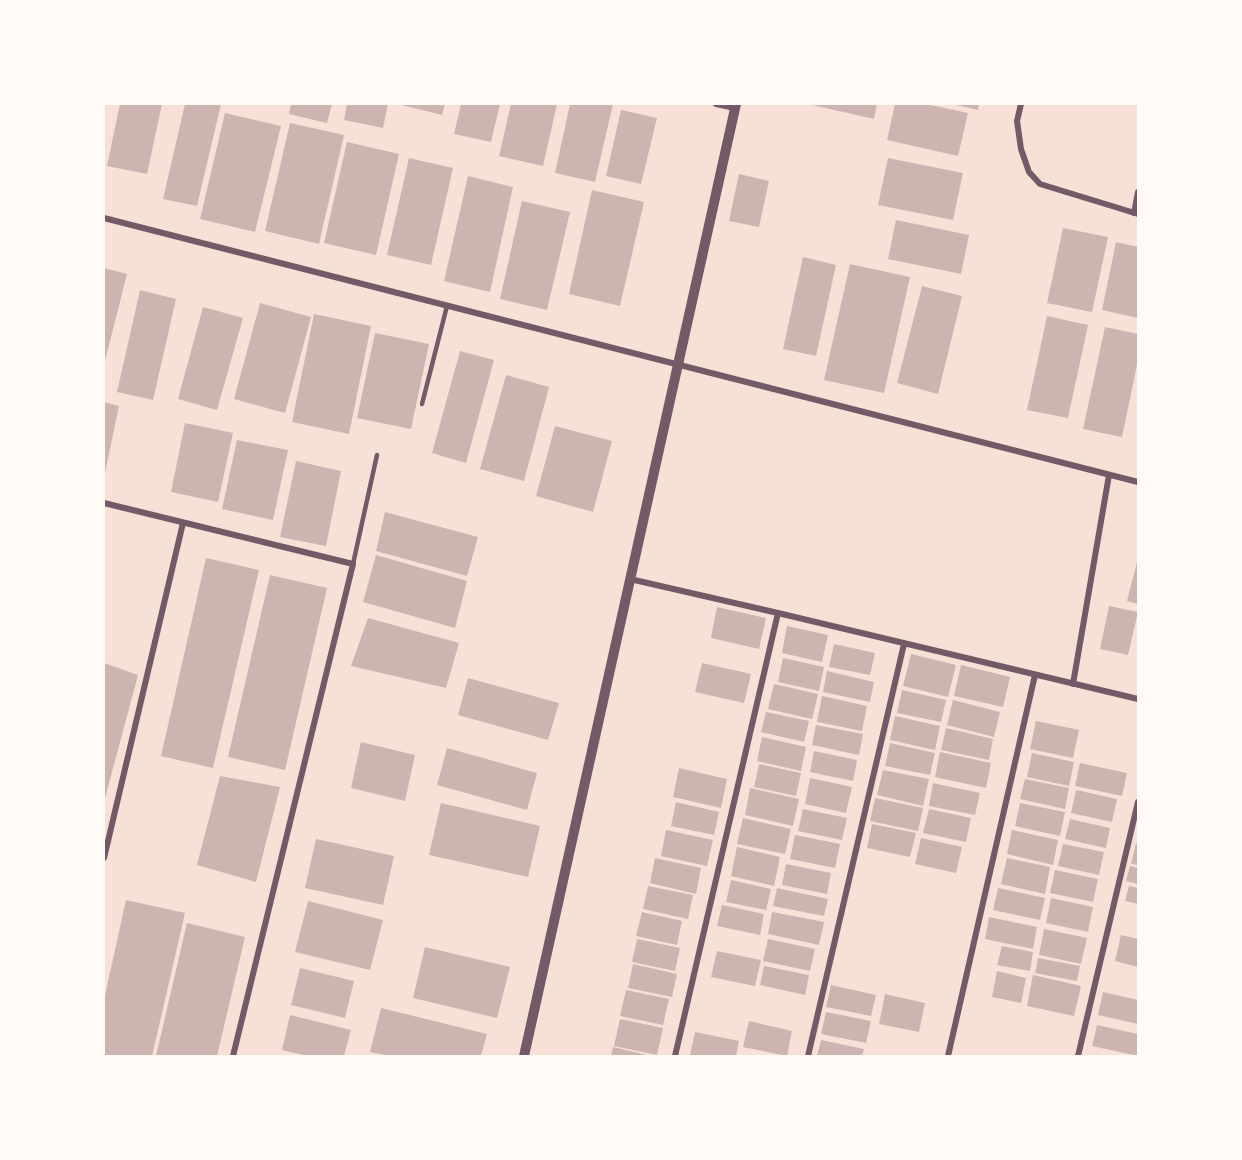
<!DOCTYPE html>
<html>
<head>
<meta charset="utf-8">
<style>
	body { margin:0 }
	#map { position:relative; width:1242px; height:1160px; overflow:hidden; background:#f7e1d7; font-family:"Roboto Condensed",sans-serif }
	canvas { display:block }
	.frame { position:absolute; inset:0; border:105px solid #fffaf5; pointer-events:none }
</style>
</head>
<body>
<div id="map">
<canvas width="1242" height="1160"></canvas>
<div class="frame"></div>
</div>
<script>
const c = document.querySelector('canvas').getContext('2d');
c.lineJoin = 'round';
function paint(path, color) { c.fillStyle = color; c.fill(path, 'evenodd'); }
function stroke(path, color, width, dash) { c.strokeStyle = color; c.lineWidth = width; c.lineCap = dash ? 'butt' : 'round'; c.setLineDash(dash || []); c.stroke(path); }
const building = new Path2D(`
	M120 104H162L147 174 107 166Z
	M185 104H221L197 206 163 199Z
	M291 104H332L327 123 289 114Z
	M347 104H388L383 128 344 120Z
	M397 104H445L442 115Z
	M461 104H500L491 142 454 134Z
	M511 104H557L543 166 499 156Z
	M570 104H613L595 182 555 173Z
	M808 104H877L874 119Z
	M895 104H926L968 113 958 156 887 140Z
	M952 104H979L978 110Z
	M621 110 657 118 641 184 606 176Z
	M225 113 281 126 255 232 200 219Z
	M290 123 344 135 319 244 265 231Z
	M347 142 399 154 376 255 324 243Z
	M409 158 453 168 431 265 387 255Z
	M888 158 963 173 953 220 878 205Z
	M739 174 769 181 759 227 729 221Z
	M468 176 513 187 490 292 444 281Z
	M592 190 644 202 620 306 569 294Z
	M522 201 570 212 547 310 500 299Z
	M896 220 969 235 961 274 888 259Z
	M1063 228 1108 237 1092 312 1047 303Z
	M1116 242 1138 247V318L1102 310Z
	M803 257 836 265 816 356 783 349Z
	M850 264 910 277 884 393 824 380Z
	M104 268 127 274 104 365Z
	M922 286 962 296 938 394 897 383Z
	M140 290 176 299 153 400 117 392Z
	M260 303 311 317 285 413 234 399Z
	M203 307 243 318 217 410 178 399Z
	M314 314 371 326 349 434 292 422Z
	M1047 316 1088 325 1068 418 1027 410Z
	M1105 327 1138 334V360L1122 437 1083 429Z
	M375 333 429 344 411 429 357 418Z
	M460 351 494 360 466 463 432 453Z
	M506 375 549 387 524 481 480 469Z
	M104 402 119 406 105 473H104Z
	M185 423 233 433 218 502 171 492Z
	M555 426 612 441 593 512 536 496Z
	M237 440 288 450 273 520 222 509Z
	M296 461 341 471 326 546 280 537Z
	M385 512 478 537 467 576 376 551Z
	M376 555 467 581 455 628 363 602Z
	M206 558 259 570 213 768 161 756Z
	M1138 558V604L1127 601Z
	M270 575 327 588 285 770 228 757Z
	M1109 606 1138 612 1128 655 1100 649Z
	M717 607 766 618 759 649 711 638Z
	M368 618 459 643 446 688 351 666Z
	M787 626 828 635 822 662 782 653Z
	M834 644 875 653 870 675 829 667Z
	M911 654 956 665 948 697 903 686Z
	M783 658 824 667 819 691 778 682Z
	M104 663 138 675 104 802Z
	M702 663 751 674 744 703 695 692Z
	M961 665 1010 677 1003 707 954 696Z
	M827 671 874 682 870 702 823 692Z
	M468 678 559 703 548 740 458 715Z
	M774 684 818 694 812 719 768 709Z
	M902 690 946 700 941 722 897 713Z
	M822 696 867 706 862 731 817 722Z
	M953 700 1000 712 994 737 947 725Z
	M766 712 809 721 804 742 761 732Z
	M895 716 940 726 935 750 890 740Z
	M1036 721 1079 730 1073 758 1030 749Z
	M816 725 863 734 859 755 812 745Z
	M946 728 993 739 989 760 941 750Z
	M762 737 806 747 801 771 757 761Z
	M361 742 415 755 405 801 351 788Z
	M890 743 935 753 930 775 885 766Z
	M447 748 537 773 527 810 437 785Z
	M814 751 857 760 853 781 810 772Z
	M940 752 991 763 986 788 935 777Z
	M1032 753 1074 762 1069 786 1027 777Z
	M1080 763 1127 773 1122 796 1075 786Z
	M759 764 801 773 796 796 754 787Z
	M679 768 727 779 721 808 673 797Z
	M883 770 929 779 923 806 877 795Z
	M220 776 280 787 256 882 197 865Z
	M810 778 852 787 846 813 805 804Z
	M1025 779 1069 788 1065 809 1020 799Z
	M933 783 980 793 975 815 929 806Z
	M750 788 799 799 793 826 745 815Z
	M1076 790 1117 799 1112 822 1071 813Z
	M875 798 923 808 918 831 870 821Z
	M676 802 719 812 714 835 671 826Z
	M441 803 540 826 528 877 429 855Z
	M1020 803 1065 812 1060 836 1015 826Z
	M803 809 847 818 842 840 798 831Z
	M929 809 971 818 966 842 923 833Z
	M743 818 791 829 785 854 737 844Z
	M1070 819 1110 828 1106 848 1065 839Z
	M872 824 916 833 910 857 867 848Z
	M666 830 713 840 707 866 661 856Z
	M1012 830 1058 840 1053 865 1007 854Z
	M795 835 840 844 835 868 790 859Z
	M921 838 962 847 956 873 915 864Z
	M316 839 394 856 383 905 305 888Z
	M1136 843 1138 844V865L1131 864Z
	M1063 844 1104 852 1099 875 1058 866Z
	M737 847 780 857 774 886 731 876Z
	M655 858 701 868 696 894 650 883Z
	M1007 858 1050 867 1045 894 1001 884Z
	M786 864 831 873 827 894 782 885Z
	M1130 866 1138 868V884L1126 881Z
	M1055 870 1098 879 1093 902 1050 893Z
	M731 880 771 889 766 910 726 902Z
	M648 886 693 895 688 919 643 909Z
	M1129 886 1138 888V904L1125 901Z
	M777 888 828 899 824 916 773 906Z
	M998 888 1045 898 1040 920 993 910Z
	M1051 898 1093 907 1088 932 1046 923Z
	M126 900 185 913 152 1056H104V1000Z
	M308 901 383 920 370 970 295 952Z
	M722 905 764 914 760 935 717 926Z
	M642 912 682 921 677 945 636 936Z
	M772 912 824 922 819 945 768 934Z
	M989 917 1037 927 1033 949 985 939Z
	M187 923 245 937 217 1056H156Z
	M1044 929 1087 938 1081 964 1039 955Z
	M1121 935 1138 939V967L1115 961Z
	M637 939 680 948 675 971 632 962Z
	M768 939 815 949 810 971 763 961Z
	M1002 946 1033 952 1030 971 997 965Z
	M425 947 510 967 497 1018 413 998Z
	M717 951 761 960 755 986 711 977Z
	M1038 958 1080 966 1077 981 1035 973Z
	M633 964 677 974 672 997 628 988Z
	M764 966 809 975 805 995 760 985Z
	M300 968 354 981 345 1018 291 1005Z
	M997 971 1026 978 1021 1003 992 997Z
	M1033 975 1081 986 1074 1016 1027 1006Z
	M831 985 876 995 871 1016 826 1007Z
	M626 990 669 999 663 1025 620 1016Z
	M1103 992 1138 1000V1024L1098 1015Z
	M885 994 925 1003 919 1032 879 1024Z
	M381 1008 487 1034 481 1056H390L370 1052Z
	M826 1012 871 1021 866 1043 821 1034Z
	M290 1015 351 1030 344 1056H308L282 1050Z
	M620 1019 663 1028 657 1055 614 1046Z
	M749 1021 792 1031 787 1056 743 1047Z
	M1097 1025 1138 1034V1056L1092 1046Z
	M695 1032 739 1041 736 1056H699L690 1055Z
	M821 1040 864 1049 862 1056H817Z
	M613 1047 651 1056H611Z`);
const service = new Path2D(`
	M422 404 447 306
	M353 564 377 455`);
const minor = new Path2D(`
	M716 104 735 108
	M1021 104 1017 121 1021 149 1029 172 1040 184 1138 214
	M1134 213 1138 192
	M104 218 1138 482
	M104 503 353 564 233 1056
	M630 579 778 613 1138 699
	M1073 684 1109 475
	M104 858 183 523
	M675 1056 778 613
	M808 1056 904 644
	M948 1056 1035 675
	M1078 1056 1138 802`);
const tertiary = new Path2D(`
	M524 1056 736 104`);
paint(building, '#ccb4b1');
stroke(service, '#755966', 4.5);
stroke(minor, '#755966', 6);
stroke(tertiary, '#755966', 10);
</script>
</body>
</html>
